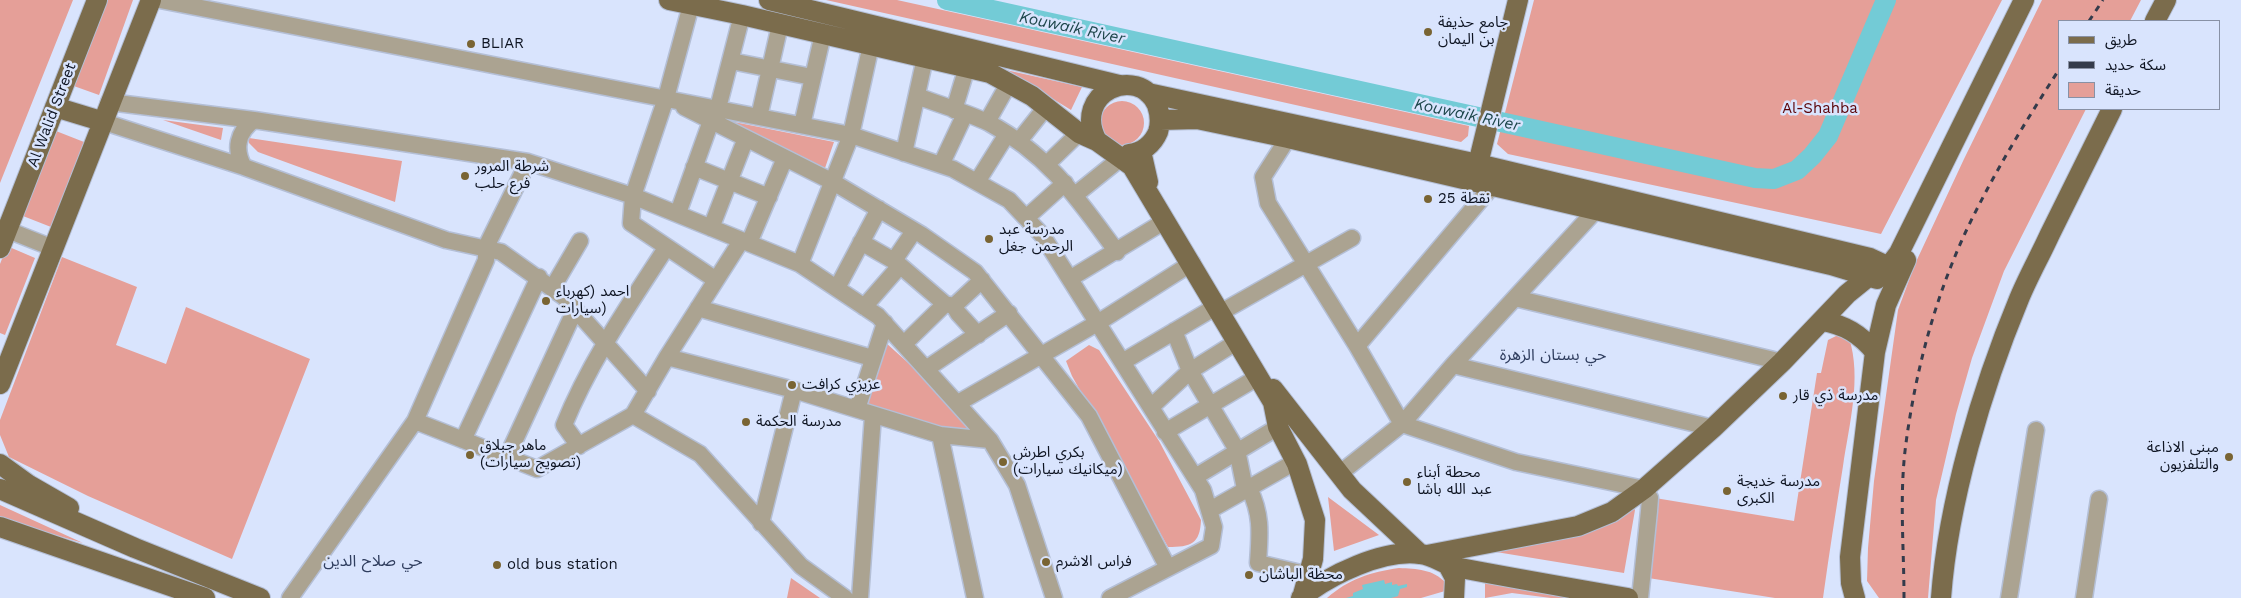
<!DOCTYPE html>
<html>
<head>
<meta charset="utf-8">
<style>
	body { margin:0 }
	#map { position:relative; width:2241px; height:598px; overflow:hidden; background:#d9e4fd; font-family:"Work Sans","Noto Sans Arabic",sans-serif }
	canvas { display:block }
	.legend { position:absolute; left:2058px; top:20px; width:162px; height:90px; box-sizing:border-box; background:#d9e4fd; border:1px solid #8891a5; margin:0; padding:6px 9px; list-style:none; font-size:15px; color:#0e1422 }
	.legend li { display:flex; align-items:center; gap:10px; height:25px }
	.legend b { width:25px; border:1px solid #8891a5 }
</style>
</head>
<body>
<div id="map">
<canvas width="2241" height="598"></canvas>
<ul class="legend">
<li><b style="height:6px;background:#7b6c4c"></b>طريق</li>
<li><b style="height:6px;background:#343b4b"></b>سكة حديد</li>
<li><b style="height:14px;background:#e59f98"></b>حديقة</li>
</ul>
</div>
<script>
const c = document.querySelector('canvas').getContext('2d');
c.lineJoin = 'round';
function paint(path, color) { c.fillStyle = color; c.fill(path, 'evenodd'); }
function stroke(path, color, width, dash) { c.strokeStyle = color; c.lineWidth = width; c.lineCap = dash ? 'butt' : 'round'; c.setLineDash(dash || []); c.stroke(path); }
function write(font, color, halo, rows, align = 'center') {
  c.font = font + ' "Work Sans","Noto Sans Arabic",sans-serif'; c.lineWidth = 5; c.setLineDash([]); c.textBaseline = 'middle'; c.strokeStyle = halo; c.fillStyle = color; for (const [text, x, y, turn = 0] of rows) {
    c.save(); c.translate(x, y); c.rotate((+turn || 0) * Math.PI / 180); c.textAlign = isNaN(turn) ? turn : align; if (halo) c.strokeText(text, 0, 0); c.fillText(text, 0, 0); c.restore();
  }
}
const green = new Path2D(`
	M0 0H73L0 183Z
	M101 0H133L99 95 71 85Z
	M826 0H897L1469 126 1468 136 1461 142Z
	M1534 0H2002L1881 234 1508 154 1497 144Z
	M2042 0H2141L2130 21H2060V109H2086L2004 271 1972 358 1956 414 1936 500 1928 598H1879L1867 581 1868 548 1874 481 1898 310 1915 264 1964 159Z
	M1006 70 1082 87 1071 110Z
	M1100 123a22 22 0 1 1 44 0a22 22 0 1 1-44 0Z
	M163 120 223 128 221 140Z
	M724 120 834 142 825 168Z
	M56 131 84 142 51 227 23 216Z
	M249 138 402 161 395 202 258 152 249 143Z
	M7 246 35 258 5 335 0 333V264Z
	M62 257 137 287 116 345 166 364 186 307 310 359 232 559 88 496 9 457 0 435V420Z
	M1838 335 1849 338C1862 378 1849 425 1843 466 1836 510 1829 554 1823 598H1775L1642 577 1655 498 1794 521 1817 373H1821L1828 340Z
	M885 342 946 397 969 429 963 434 864 403Z
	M1089 345 1099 350 1159 441 1201 520C1200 544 1191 547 1168 547L1072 376 1066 361Z
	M1328 497 1379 535 1334 551Z
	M1629 500 1635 510 1624 573 1484 550Z
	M0 505 83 543 0 519Z
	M1399 568C1417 569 1433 569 1446 583L1445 591 1421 598H1327C1349 579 1370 572 1399 568Z
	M791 578 820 598H787Z
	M1485 581 1593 598H1551L1512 593 1485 598Z`);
const water = new Path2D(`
	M1384 580 1385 584 1392 582V585L1397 584 1398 586 1407 584V587L1400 589 1398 596 1391 598H1346L1353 596V593L1363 589 1362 585Z`);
const river = new Path2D(`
	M947 0 1755 178 1774 179 1797 170 1812 156 1828 136 1886 0`);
const minor = new Path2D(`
	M160 0 851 135 953 169 1009 200 1042 235 1203 490 1214 527 1211 546 1110 598
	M691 5 666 98 633 196 631 223 716 280
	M731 61 812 77
	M917 96C940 105 966 112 989 123 1049 155 1078 199 1117 252
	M109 102 254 120 528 162 633 196 800 264 878 316 990 440 1017 485 1054 598
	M684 107 833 182 922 235 975 272 1089 416 1168 568
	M718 108 742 15
	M954 110 967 67
	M759 117 780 25
	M101 121 244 167 446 240 501 252 564 297 648 391
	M987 122 1009 83
	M802 125 823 34
	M1288 138 1263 177 1268 203 1357 346 1402 424 1516 462 1644 489 1650 498 1649 511 1640 598
	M1019 141 1046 107
	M904 153 925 58
	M1047 164 1079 133
	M941 165 965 114
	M244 167C234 150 237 132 254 120
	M694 167 769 197
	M977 182 1007 134
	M1075 195 1121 158
	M678 213 711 121
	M1026 218 1065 183
	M0 227 53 248
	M711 228 746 138
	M861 242 896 262 945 304 954 306 958 313 978 335
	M749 243 785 158
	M800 264 851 135 871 45
	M1071 278 1165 221
	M553 287 580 241
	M837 288 879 209
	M1515 298 1782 362
	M954 306 982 280
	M864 307 899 267 895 259 914 231
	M698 308 872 358
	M1225 310 1352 238
	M1174 331 1190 371 1237 450 1245 489 1249 488C1262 515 1260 533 1258 563L1309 575
	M904 344 945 304
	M1357 346 1493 185
	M667 357 794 390 940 435 990 440
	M1124 361 1217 306
	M1453 365 1713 428
	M926 369 1009 313
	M958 403 1099 322 1192 263
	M1151 407 1190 371 1238 341
	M857 409 885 323
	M633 415 700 454 801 566 845 598
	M415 421 486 260V247L528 162
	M1165 432 1258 377
	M940 435 975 598
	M463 440 539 277
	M579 446 564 425C590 361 629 305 666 248
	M507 457 575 310
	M1339 474 1402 424 1453 365 1596 210
	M1195 477 1278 427
	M1210 510 1295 462
	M761 523 794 390
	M290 598 415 421 537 469 633 415 667 357 741 241
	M860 598 873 415
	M2009 598 2036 430
	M2084 598 2099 499`);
const major = new Path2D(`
	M669 0 742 15 990 73 1032 96 1079 133 1097 141 1132 166 1273 402 1278 427 1297 464 1315 520 1313 559 1302 598
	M769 0 1119 85
	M2155 21 2166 0
	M1148 93 1478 164 1870 258 1896 270
	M55 107 101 121
	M1160 120 1197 119 1288 138 1831 265 1877 279
	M1097 141C1071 93 1138 63 1157 105 1160 114 1161 123 1158 132 1153 144 1142 153 1129 154
	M1141 151 1148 182
	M1478 164 1518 0
	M0 248 97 0
	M1822 321C1845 325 1860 334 1875 352
	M0 384 151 0
	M1273 389 1352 490 1419 553
	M0 464 29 485 69 508
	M0 489 135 548 260 598
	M0 527 205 598
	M1427 555 1578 526 1612 512 1644 489 1713 428 1782 362 1847 294 1868 277 1889 266 1899 253 2024 0
	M1448 565 1455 578 1454 598
	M1301 598C1329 575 1383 549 1420 554 1433 555 1443 564 1455 567 1513 578 1570 588 1628 598
	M1855 598 1851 583 1850 557 1875 352 1886 305 1906 260
	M1941 598C1948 502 1982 388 2019 299 2028 277 2040 256 2050 234 2071 192 2091 151 2112 109`);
const rail = new Path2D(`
	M2089 21 2103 0
	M1904 598C1904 547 1899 494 1906 443 1917 361 1940 279 1979 205 2003 158 2031 113 2060 68`);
const markers = [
	[1428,32,5,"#796433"],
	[471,44,5,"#796433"],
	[465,176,5,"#796433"],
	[1428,199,5,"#796433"],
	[989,239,5,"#796433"],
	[546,301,5,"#796433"],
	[792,385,5,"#796433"],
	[1783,396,5,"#796433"],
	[746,422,5,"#796433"],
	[470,455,5,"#796433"],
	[2229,457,5,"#796433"],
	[1003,462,5,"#796433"],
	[1407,482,5,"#796433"],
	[1727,491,5,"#796433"],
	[1046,562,5,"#796433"],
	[497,565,5,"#796433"],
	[1249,575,5,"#796433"]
];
const poiNames = [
	["جامع حذيفة",1438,23],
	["بن اليمان",1438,40],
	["BLIAR",481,44],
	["شرطة المرور",475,167],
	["فرع حلب",475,184],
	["نقطة 25",1438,199],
	["مدرسة عبد",999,230],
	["الرحمن جغل",999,247],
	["احمد (كهرباء",556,292],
	["سيارات)",556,309],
	["عزيزي كرافت",802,385],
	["مدرسة ذي قار",1793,396],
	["مدرسة الحكمة",756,422],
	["ماهر جبلاق",480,446],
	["(تصويج سيارات)",480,463],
	["مبنى الاذاعة",2219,448,"right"],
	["والتلفزيون",2219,465,"right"],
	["بكري اطرش",1013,453],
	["(ميكانيك سيارات)",1013,470],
	["محطة أبناء",1417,473],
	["عبد الله باشا",1417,490],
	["مدرسة خديجة",1737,482],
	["الكبرى",1737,499],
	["فراس الاشرم",1056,562],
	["old bus station",507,565],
	["محظة الباشان",1259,575]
];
const parkNames = [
	["Al-Shahba",1820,109]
];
const streetNames = [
	["Al Walid Street",52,115,-69]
];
const waterNames = [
	["Kouwaik River",1072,28,12],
	["Kouwaik River",1467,115,12]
];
const neighbourhoodNames = [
	["حي بستان الزهرة",1553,355],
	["حي صلاح الدين",373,561]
];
paint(green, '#e59f98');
paint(water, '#73cbd6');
stroke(river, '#73cbd6', 20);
stroke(minor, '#b4bfd6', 19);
stroke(major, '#b4bfd6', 22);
stroke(minor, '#aba391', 16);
stroke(major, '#7b6c4c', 20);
stroke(rail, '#343b4b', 3, [6, 6]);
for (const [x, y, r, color] of markers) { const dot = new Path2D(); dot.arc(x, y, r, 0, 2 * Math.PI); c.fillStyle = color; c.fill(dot); stroke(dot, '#d9e4fd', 2); }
write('15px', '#0e1422', '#d9e4fd', poiNames, 'left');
write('15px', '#5a0308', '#d9e4fd', parkNames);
write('15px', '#0e1422', '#d9e4fd', streetNames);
write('italic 16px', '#1d464b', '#d9e4fd', waterNames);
write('16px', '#303e5f', '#d9e4fd', neighbourhoodNames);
</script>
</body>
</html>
